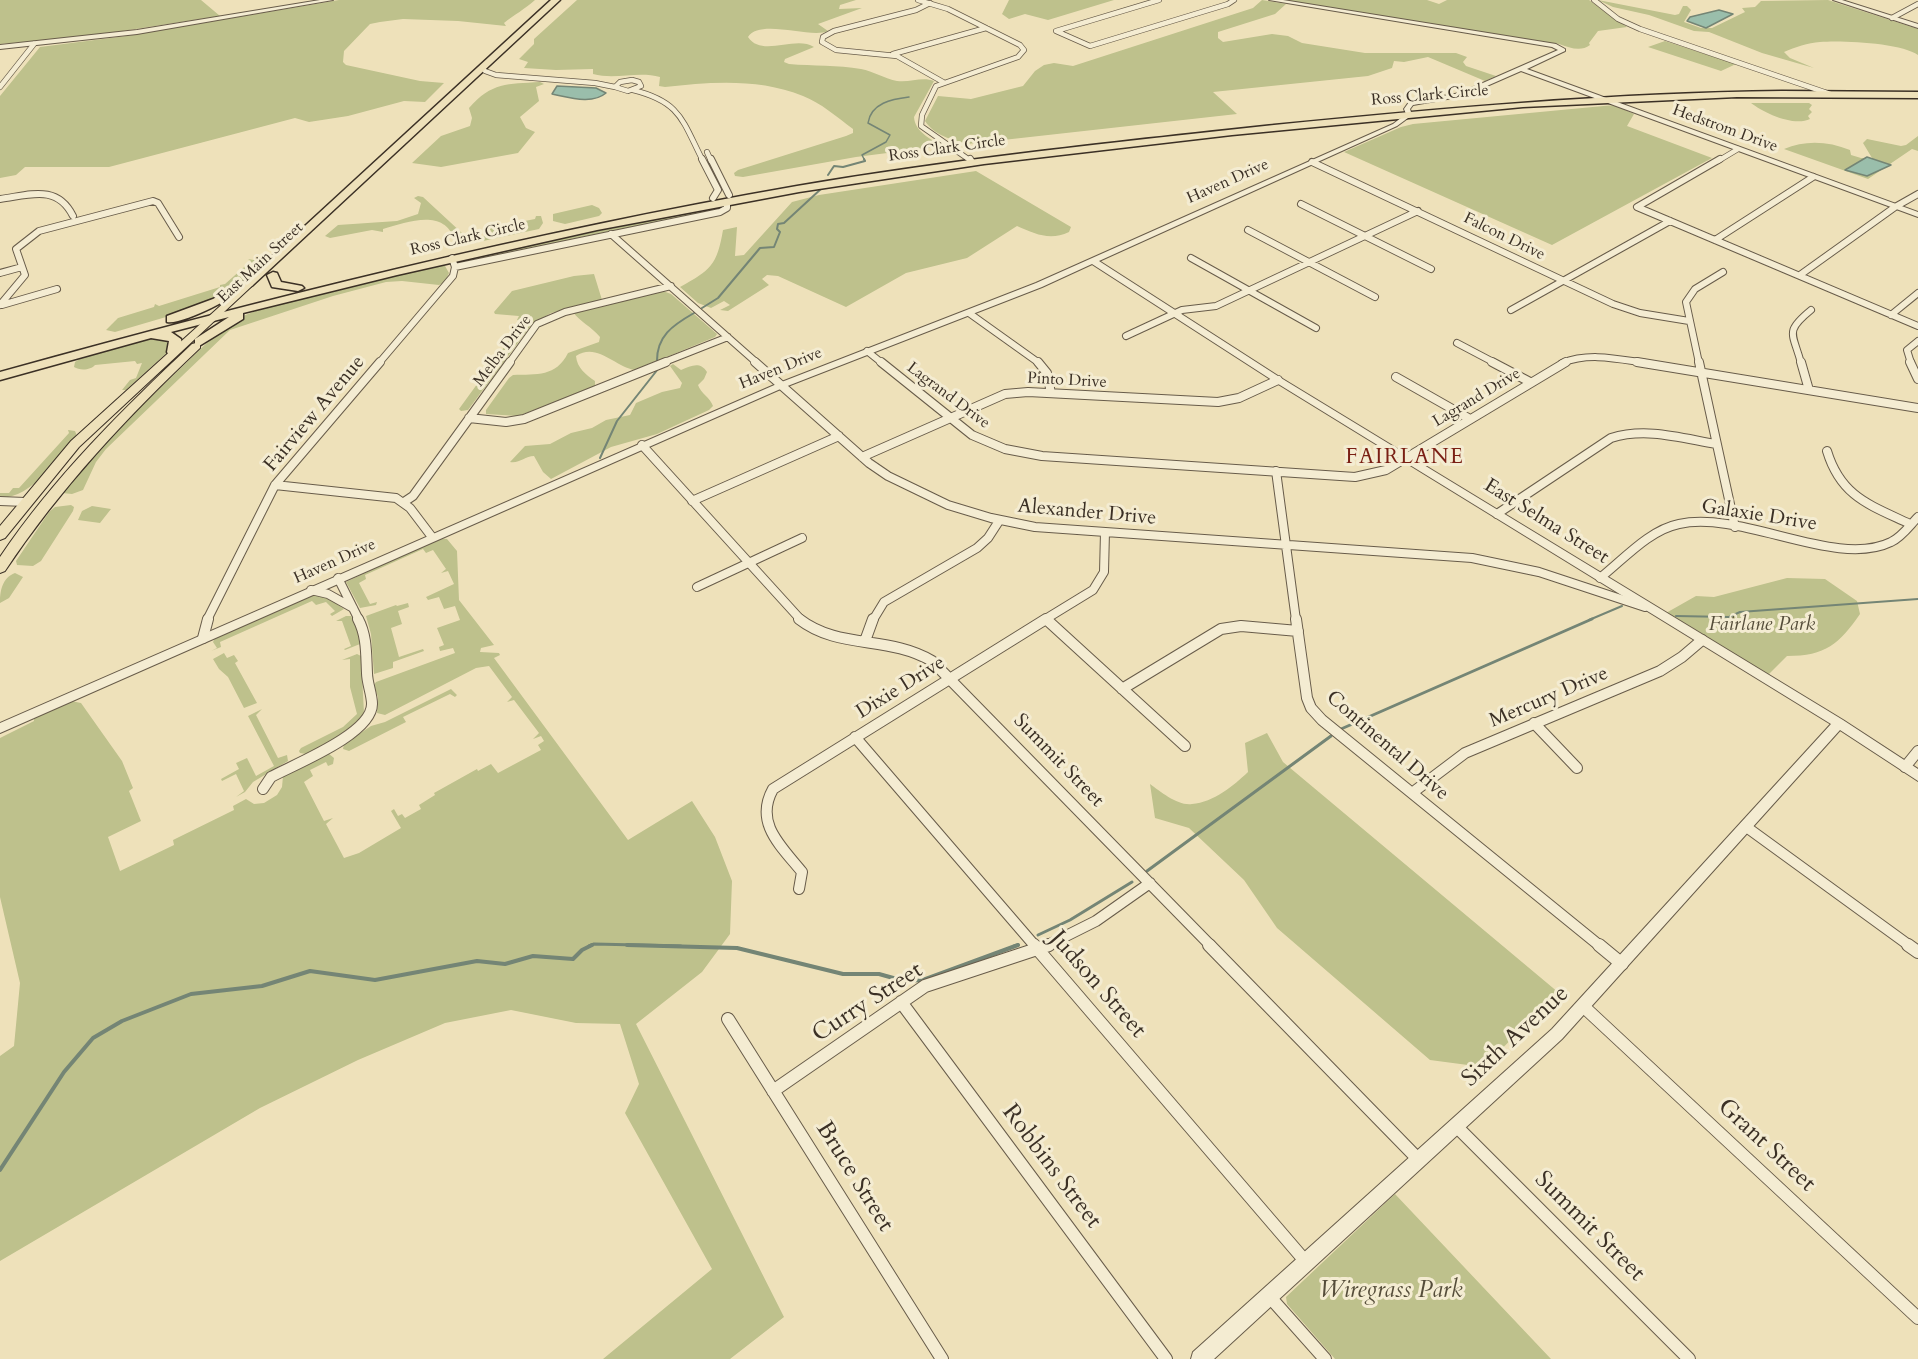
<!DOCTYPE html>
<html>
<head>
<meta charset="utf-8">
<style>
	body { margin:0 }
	canvas { display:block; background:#eee1ba }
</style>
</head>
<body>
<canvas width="1918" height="1359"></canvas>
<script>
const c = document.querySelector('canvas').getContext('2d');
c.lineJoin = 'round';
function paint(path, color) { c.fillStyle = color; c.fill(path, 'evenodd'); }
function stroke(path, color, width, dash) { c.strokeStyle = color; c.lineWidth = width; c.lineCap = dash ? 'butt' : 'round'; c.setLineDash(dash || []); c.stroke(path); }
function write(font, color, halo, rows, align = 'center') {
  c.font = font + ' Cardo,serif'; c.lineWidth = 6; c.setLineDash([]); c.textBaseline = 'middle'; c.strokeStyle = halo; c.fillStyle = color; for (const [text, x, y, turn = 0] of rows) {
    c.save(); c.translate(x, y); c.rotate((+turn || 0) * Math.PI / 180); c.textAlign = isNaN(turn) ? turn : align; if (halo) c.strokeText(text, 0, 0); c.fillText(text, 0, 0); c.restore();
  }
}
const green = new Path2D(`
	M0 0H201L220 16 90 36 0 44Z
	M339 0H535C525 9 514 15 504 23L506 26 458 21 403 19 380 22 370 24 344 51 343 62 346 65 420 81 444 83 425 102 404 101 348 116 309 122 295 118 109 167H25L16 175 0 178V96L40 47 126 36Z
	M577 0H856L840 5 839 9 862 8 818 24 828 31C811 39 760 18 748 37 762 58 795 35 814 47L785 59 784 62 789 64C813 66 838 65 861 69 873 71 885 79 897 81 910 83 922 76 934 81L914 117C915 132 931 139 942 146L856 157 743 177 735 176 734 173 738 170 846 136 853 133V129C837 117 821 103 803 96 759 78 710 82 665 87L659 86 660 77C638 71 615 80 593 74V69L556 70 524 68 528 62 519 59 534 44V39Z
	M1009 0H1114L1048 20 1025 14 1009 19 1002 14Z
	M1262 0 1286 4 1275 14 1218 32V38L1223 42 1272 34 1288 36 1302 43 1365 53H1456L1467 57 1463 62 1466 66 1496 76 1485 81 1428 57 1404 62 1394 61 1392 68 1368 76 1213 92 1237 114 967 144C951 139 935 136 925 121L938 96 971 99 1023 86 1035 71 1044 65 1054 63 1073 66 1253 8Z
	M1282 0H1427L1439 4 1447 0H1589L1627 27 1598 31 1589 43 1590 45C1581 52 1570 48 1559 44Z
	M1598 0 1675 15 1679 14 1683 6H1687L1691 10 1684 22 1701 28H1712L1745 12 1742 8 1755 7 1761 1 1828 0 1918 29V55C1902 43 1841 40 1820 42 1808 43 1795 47 1784 52L1790 58 1814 68 1762 53 1709 32 1694 31 1649 15 1613 7Z
	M1665 41 1736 64 1721 71 1648 47Z
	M540 82 544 84 536 87 539 101 520 117 526 128 535 132 518 153 441 167 412 163 441 136 470 126 472 118 469 108C492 82 507 84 540 82Z
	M1751 103H1809L1812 105 1809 109 1812 112 1808 116 1810 119C1794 127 1764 113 1751 103Z
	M1614 105 1634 114 1627 126 1712 158 1552 245 1344 152 1401 127 1413 124Z
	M1918 136V151L1912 149 1868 179 1784 149C1805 140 1828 141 1850 150L1851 155 1861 158H1872L1863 143 1867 139 1901 146 1906 145Z
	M976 171 1071 227 1069 232C1050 241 1035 234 1017 226L967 258 906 273 846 307 778 276 767 275 762 279 769 285 728 311 720 310 730 305 724 301 711 308 698 303 680 287C711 270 717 265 723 230L737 227 735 256 744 255 792 202 819 195Z
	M418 196 423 197 463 234 480 231V233L454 239C444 208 407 222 383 229V232L372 230 330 238 325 236 338 225 397 221 418 214 421 203 414 198Z
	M592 205 599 208 602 213 599 216 565 224 553 221V214Z
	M717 207H723L724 209 461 263 459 262 538 243Z
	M536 216H541L543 223 539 229 469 244 460 243 463 241 493 234 489 228 535 219Z
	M248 259 265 262 229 292 183 312 115 332 106 330 118 318 154 307 155 304 159 306 220 287V285L225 284 251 261Z
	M438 265 445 266 449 273 445 282 439 285 402 281 386 282 333 296 230 330 106 449 96 462 83 490 72 494 62 493 96 450 215 335 243 316 266 307Z
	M594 274 602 300 551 313 532 324 468 410 461 411 459 409 523 321 517 320 519 316 495 314 494 312 512 291 574 276Z
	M663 291 671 294 717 334 715 337 635 370C615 367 597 342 576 356 577 368 586 375 595 381V387L518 416 486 414V410L509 378 513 375C537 374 556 377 568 353L599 342 600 337C592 327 579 321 573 312Z
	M151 338 169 339 171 349 126 390H122L130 380 136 378 142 363 137 364 135 361 95 365C91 370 80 371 74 367L75 362 84 356Z
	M673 364 681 370C691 366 700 361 707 372L704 379 698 385C701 394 710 397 713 406L709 410 657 434 611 447 551 479 543 472 534 456C525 456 519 464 510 462L525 446 550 444 571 433 592 428 606 420 630 415 636 403 662 392 680 388 682 383 670 366Z
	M68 430 75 431 77 436C56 459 34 497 0 498V493H9L13 488H19L69 433Z
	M71 505 74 507 73 511 41 561 33 566 17 565 16 561 49 512 55 507Z
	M92 506 111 509 100 523 78 520 82 511Z
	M439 538 447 539 457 551 459 600 494 645 481 648 480 652 499 653 500 655 494 658 628 840 692 801 715 837 732 881 730 934 702 972 636 1024 784 1317 730 1359H603L712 1269 625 1113 639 1084 620 1024 576 1023 511 1010 445 1023 358 1060 260 1108 0 1261V1056L14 1046 20 983 0 897V738L34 721V718L71 701 81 703 122 761 133 788 129 791 141 821 108 837 120 871 174 845 173 840 234 810 233 806 246 799 254 804 264 803 277 795 282 787 283 776 328 753 334 758 333 764 328 766 326 762 310 770 313 776 304 782 324 821 333 818 326 824 344 858 359 853 401 828 391 811 394 809 398 816 402 814 405 818 421 809 419 805 435 795 434 793 477 769 478 771 491 764 498 773 541 750 538 745 544 741 541 736 533 739 539 733 514 700 507 702 512 697 489 666 476 668 385 715 377 713 378 697 374 685 376 682 455 653 453 648 440 651 439 647 444 645 437 628 460 620 455 606 444 609 439 597 428 600 426 597 454 584 448 571 441 573 446 569 433 550 426 553 423 549 365 575 366 579 359 583 370 604 377 602 376 605 360 608 346 582Z
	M15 573 23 577 9 598 0 603C0 591 2 578 15 573Z
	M1787 578 1825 579 1857 601 1860 614C1839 644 1826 656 1787 656L1768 675 1666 613 1696 596 1714 597Z
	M315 595 325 596 344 609 332 616 330 614 335 611 326 602 316 605 312 601 220 642 221 647 211 651 217 648 213 642 215 638 304 597Z
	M408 603 409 607 398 611 402 624 391 628 399 657 423 649 424 651 393 662V668L374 674 371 634 366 616 396 605 397 606Z
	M346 616H351L356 625 360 644 345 650 344 649 351 646 342 621H336Z
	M224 653 227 658 234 655 238 661 235 663 257 703 244 708 228 677 219 669 213 659Z
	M357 654 361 656 364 713 358 724 341 736 306 754 300 753 299 751 301 748 343 727 357 714 350 687V659L342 660Z
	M451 689 457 695 455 697 450 694 403 717 406 722 349 751 343 749 344 744 371 726 385 722Z
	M262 709 256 715 278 758 287 755 288 761 253 782 245 792 236 797 244 791 236 774 222 781 221 779 239 769 236 763 247 758 256 776 274 766 248 716Z
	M1267 733 1283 762 1559 993 1483 1067 1430 1060 1277 928 1244 880 1189 828 1155 818 1150 784C1161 792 1178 806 1192 804 1214 802 1233 786 1248 772L1245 743Z
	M1395 1194 1551 1359H1335L1287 1304 1286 1297Z`);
const water = new Path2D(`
	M1719 10 1733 14 1706 28 1687 21 1690 17Z
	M557 86 596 88 606 93C592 105 568 97 552 94Z
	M1867 157 1891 165 1867 176 1845 170Z`);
const streamFar3 = new Path2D(`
	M865 161 862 155 886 142 890 135 868 123C871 103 892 99 909 97`);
const streamFar2 = new Path2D(`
	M828 175 834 166 843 167 865 161 864 159
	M702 308 718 298 760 248 774 247 780 232 777 229 778 224 784 223 822 188
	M657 363C656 336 673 325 694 313
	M600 458 617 421 658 369
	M1676 616 1729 617 1740 612 1918 599
	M1589 620 1622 606`);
const streamFar1 = new Path2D(`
	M1341 729 1592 619
	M1147 871 1331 736
	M1038 935 1070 920 1132 882
	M589 946 594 944 681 946
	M1014 946 1018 945`);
const stream = new Path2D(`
	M627 945 737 948 843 974H879L904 981 923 980 1018 945
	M0 1170 64 1072 93 1038 122 1021 191 994 262 986 310 971 375 980 477 961 505 964 533 956 573 959 582 950 592 945`);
const minorFar4 = new Path2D(`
	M918 0 948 9 1020 45 1024 50 1018 57 936 86 922 115 921 126 971 161
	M1159 0 1056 31 1090 46 1228 4 1234 0
	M1594 0 1618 19 1640 29 1830 94
	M930 3 916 10 834 31 823 37 822 42 836 50 897 56 943 82
	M1892 18 1918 4
	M893 54 986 28
	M482 67 485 71 496 75 595 83 615 87
	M632 80 639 82 641 86 628 91 615 87 620 82Z
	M0 87 34 44
	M633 90C681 102 682 120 703 161
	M707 152 711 161
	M1718 161 1738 149`);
const minorFar3 = new Path2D(`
	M702 159 718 190 713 198
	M711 159 729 195
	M970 159 972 162
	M1720 159 1637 207 1918 326
	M1312 162 1613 304 1640 313 1689 321
	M0 199C30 195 57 184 73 216
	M1301 204 1431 269
	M1248 230 1375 297
	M611 234 757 363
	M1715 240 1813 177
	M1191 258 1316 328
	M455 267 720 212 727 208V202
	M0 273 22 267
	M1800 275 1895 207 1918 194
	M0 305 25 275 16 249 39 231 153 201 158 203 179 237
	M2 305 57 289
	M1511 310 1670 221
	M969 313 1039 363
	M1891 315 1918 293
	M1126 336 1182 310 1216 306 1418 211
	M1457 343 1495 363
	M867 351 882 363
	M379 363 453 276 455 267 452 258
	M509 363 537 324 565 312 671 286
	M662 363 728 337
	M1562 363C1589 352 1618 359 1646 363
	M1699 363 1686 302 1695 289 1723 272
	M1801 363C1793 333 1784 332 1811 310
	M1911 363 1907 350 1918 341`);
const minorFar2 = new Path2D(`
	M755 362 869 463 888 476 948 505 991 518 1035 527 1472 558 1539 572 1645 607
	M881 362 972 435 1005 449 1042 456 1355 477 1386 470 1566 362
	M1038 362 1047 373 1051 393
	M1492 362 1530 382
	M1637 362 1918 408
	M1699 362 1735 527
	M1801 362 1809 390
	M1910 362 1918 379
	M1396 377 1470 419
	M469 418 506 422 524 419 666 362
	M642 445 801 620
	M1827 451C1841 497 1870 505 1910 524
	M862 457 1005 394 1028 392 1218 402 1239 398 1278 380
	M1276 471 1296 620
	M275 485 396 498 410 508 432 537
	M0 501 25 502
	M692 501 839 436
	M404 502 413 496 510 362
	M1497 514 1611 438C1646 427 1681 438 1716 444
	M338 578 359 620
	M1600 578C1623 560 1649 530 1679 524 1742 510 1836 569 1891 542 1902 537 1910 525 1918 517
	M697 587 802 538
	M311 590 328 594 353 608
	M207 620 275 485 380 362
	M873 620 884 602 977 548 988 538 999 521
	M1044 620 1093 590 1104 572 1105 532`);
const minorFar1 = new Path2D(`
	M799 619C839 650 888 635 932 661L1211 946
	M1046 619 1185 746
	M1296 619 1307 698 1311 708 1322 720 1600 946
	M203 638 208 619
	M865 641 873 619
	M1122 689 1221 629 1241 626 1298 631
	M1534 723 1577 768
	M855 737 1035 946
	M1905 767 1918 751
	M263 789 271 777C295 764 372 734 372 704 372 694 367 683 367 673 366 654 367 636 358 619
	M1412 793 1465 753 1660 671 1682 657 1702 640
	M1745 826 1910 946
	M799 889 802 872C781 846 754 823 773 789L1046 619
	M1046 946 1096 921 1150 883`);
const minor = new Path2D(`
	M1034 945 1306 1262
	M1209 945 1419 1160
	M1599 945 1622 964
	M1908 945 1918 952
	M901 1002 1166 1359
	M1584 1007 1918 1318
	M728 1019 942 1359
	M773 1091 925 986 1049 945
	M1456 1126 1689 1359
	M1269 1296 1325 1359`);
const tertiary = new Path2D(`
	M320 0H333L137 34 0 49V45L137 30Z
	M1269 0H1283L1556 44 1565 49V51L1527 69 1918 212V217L1521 71 1464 96 1413 105 1410 109 1412 115 1397 126 1099 261 1281 378 1843 720 1918 769V781L1840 730 1562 1039 1214 1359H1191L1193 1352 1552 1029 1831 724 1275 382 1092 264 1042 287 785 387 0 733V723L779 383 1036 283 1393 124 1406 114 1404 109 1409 102 1460 93 1558 50 1552 47Z
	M1833 0H1842L1918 24V28Z`);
const primary = new Path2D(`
	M249 280 253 281V285L79 447 5 538 0 540V526L71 441Z
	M196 343 200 344V348C127 417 60 488 5 571L0 573V557C54 477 122 410 192 344Z`);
const trunk = new Path2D(`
	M551 0H560L253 285C237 295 184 325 167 322V316L213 299 245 281Z
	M1782 91 1918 92V98L1737 97 1523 107 1232 135 984 164 799 192 597 230 397 275 243 313V319L199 346 195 345V339L229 317 171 332 181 339 182 345 177 355H169L167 352 169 341 151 338 0 380V372C263 299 527 233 797 186 955 159 1115 142 1274 125 1444 108 1612 93 1782 91Z
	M273 272 277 273 281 282 302 286 304 288 298 291 272 287 267 275Z`);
const farStreetnames = [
	["Ross Clark Circle",1430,96,-5],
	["Hedstrom Drive",1725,129,20],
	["Ross Clark Circle",947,149,-8],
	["Haven Drive",1228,182,-24],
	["Falcon Drive",1504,237,26],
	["Ross Clark Circle",468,238,-13],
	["East Main Street",261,263,-43],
	["Melba Drive",503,351,-53],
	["Haven Drive",781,369,-22],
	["Pinto Drive",1067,381,3],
	["Lagrand Drive",948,396,37],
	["Lagrand Drive",1477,398,-31],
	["Haven Drive",335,562,-24]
];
const streetNames = [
	["Fairview Avenue",315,414,-50],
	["Alexander Drive",1087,513,5],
	["Galaxie Drive",1759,516,9],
	["East Selma Street",1546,522,32],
	["Dixie Drive",901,688,-32],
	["Mercury Drive",1549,698,-23],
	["Continental Drive",1387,746,41],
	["Summit Street",1058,761,46]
];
const parkNames = [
	["Fairlane Park",1762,625]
];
const neighbourhoodNames = [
	["FAIRLANE",1405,458]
];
const nearStreetnames = [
	["Judson Street",1097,985,49],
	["Curry Street",868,1003,-33],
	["Sixth Avenue",1516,1037,-43],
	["Grant Street",1766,1146,43],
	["Robbins Street",1051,1167,53],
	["Bruce Street",854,1177,58],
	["Summit Street",1589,1227,45]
];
const nearParknames = [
	["Wiregrass Park",1391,1291]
];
paint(green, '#bec18c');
paint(water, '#9abeab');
stroke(water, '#748575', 1.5);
stroke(streamFar3, '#748575', 1.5);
stroke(streamFar2, '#748575', 2);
stroke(streamFar1, '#748575', 3);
stroke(stream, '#748575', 4);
stroke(minorFar4, '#685c4a', 6);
stroke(minorFar3, '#685c4a', 8);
stroke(minorFar2, '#685c4a', 10);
stroke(minorFar1, '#685c4a', 12);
stroke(minor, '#685c4a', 14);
stroke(tertiary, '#685c4a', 2);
stroke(primary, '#3b3025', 2);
stroke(trunk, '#3b3025', 3);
stroke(minorFar4, '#f4ecd2', 4.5);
stroke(minorFar3, '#f4ecd2', 6);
stroke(minorFar2, '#f4ecd2', 8);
stroke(minorFar1, '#f4ecd2', 10);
stroke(minor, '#f4ecd2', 12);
paint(tertiary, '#f4ecd2');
paint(primary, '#eee1ba');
paint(trunk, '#eee1ba');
write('16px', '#3b3025', '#f4ecd2', farStreetnames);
write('20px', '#3b3025', '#f4ecd2', streetNames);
write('italic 20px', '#554d3a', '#f4ecd2', parkNames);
c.letterSpacing = '1.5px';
write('21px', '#7a1f14', '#f4ecd2', neighbourhoodNames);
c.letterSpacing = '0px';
write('24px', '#3b3025', '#f4ecd2', nearStreetnames);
write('italic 24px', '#554d3a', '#f4ecd2', nearParknames);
</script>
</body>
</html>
